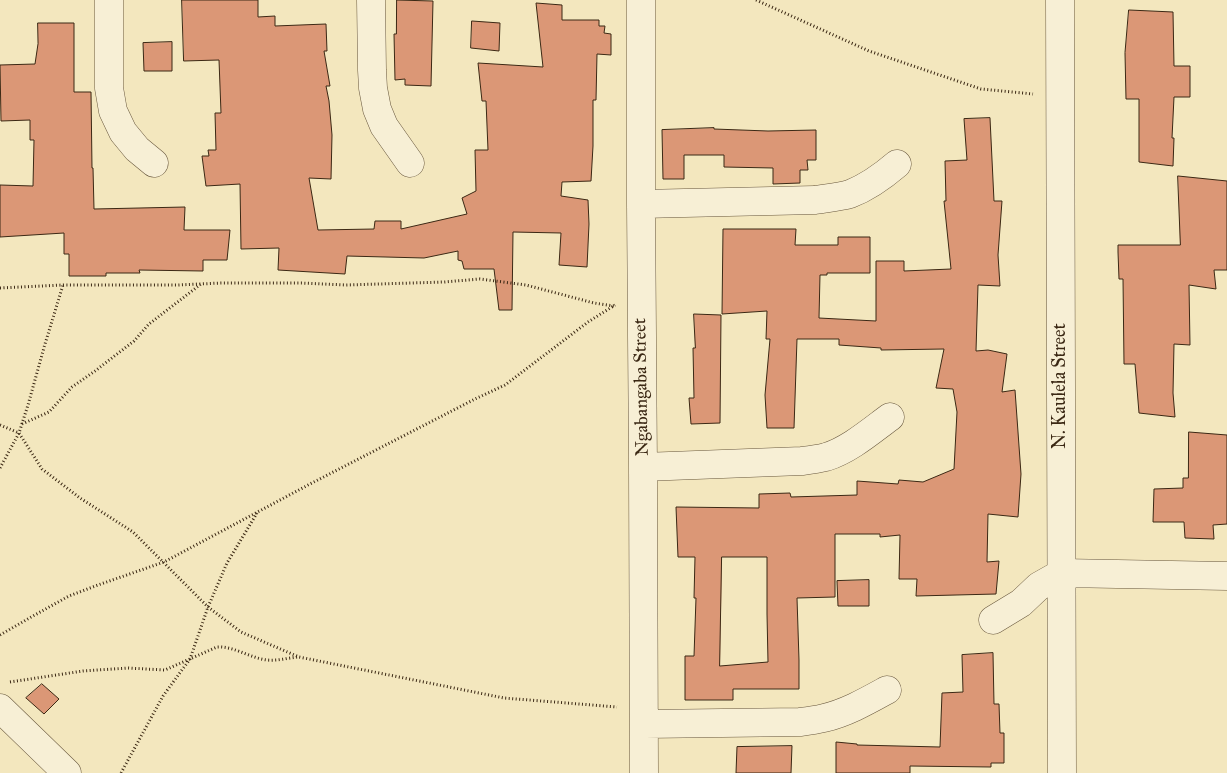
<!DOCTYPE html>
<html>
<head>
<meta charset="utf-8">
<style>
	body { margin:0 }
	canvas { display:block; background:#f3e7be }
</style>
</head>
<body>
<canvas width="1227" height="773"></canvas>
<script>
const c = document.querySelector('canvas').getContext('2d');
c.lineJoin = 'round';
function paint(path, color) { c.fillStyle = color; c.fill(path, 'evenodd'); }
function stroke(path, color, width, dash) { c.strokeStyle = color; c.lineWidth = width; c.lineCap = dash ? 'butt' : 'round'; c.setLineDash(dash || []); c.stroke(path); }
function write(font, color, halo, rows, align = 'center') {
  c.font = font + ' "IM FELL Great Primer",serif'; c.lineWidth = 4.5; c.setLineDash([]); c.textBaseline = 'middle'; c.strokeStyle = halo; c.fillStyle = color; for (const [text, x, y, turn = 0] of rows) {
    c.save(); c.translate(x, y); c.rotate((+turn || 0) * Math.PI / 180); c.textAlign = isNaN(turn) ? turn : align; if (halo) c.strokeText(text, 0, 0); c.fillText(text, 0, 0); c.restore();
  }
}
const building = new Path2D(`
	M182 0H258V17L275 16V26L326 24 327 51H324L330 86H326L329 101 332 135 331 179 309 178 318 230 374 229 375 221H401V229L467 214 462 198 476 191 475 150H488L486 101H482L478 63 543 67 536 3 562 5V20H599V26H605L604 33 611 34V55L597 54 596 100H593V146L591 181 562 182 561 196 588 200 589 224 587 267 559 265 561 233 513 232 512 310H499L494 269H464L462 261 458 260V251L424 258 347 256 345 274 278 270 279 248 241 249 240 184 206 186 202 156H209L208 150H216L215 113H221L219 60 184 61Z
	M397 0 433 1 431 86 405 85V79L395 80 394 34H396Z
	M1129 10 1173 12 1174 66H1190V97H1174L1172 138H1174L1173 166 1139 162V99H1126L1125 53Z
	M472 21 500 23 499 51 471 48Z
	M38 23H74V92H91L92 168H93L94 209 185 207 184 230H230L227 260H203V271L139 270 140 273H106V276H69V254H64V233L0 237V185L33 186 34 140H30V120L1 121 0 65 35 64 38 44Z
	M172 42V71H144L143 43Z
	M990 118 994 201H1002L998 255 1000 286 978 285 976 351 988 350 1007 354 1002 392 1015 390 1021 474 1018 517 988 514 987 562 999 561 996 594 916 596 917 579H899L900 535 880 537V534H835V597L797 598 799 660V689H733V700H685V656H694L696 598H694L695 557H678L676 507 759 508V494L790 493 791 497 857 495V481L898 484 899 480 923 482 954 469 957 412 953 389 936 388 944 349 881 350V348L839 345V339H797L794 428H767L765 395 770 339H766L767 311 722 314 723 229H796L795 245H838V237H870V273H827V275H820L819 318 876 321V261H904V271L951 269 944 201H946L945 161 967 160 964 119ZM722 557H767V614L768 662 720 666Z
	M714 128V129L768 131 816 130V160H807L808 170H800V183L773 184V168L724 167V155H684V179H663L662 130Z
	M1178 176 1227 181V270H1214L1216 289 1189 285 1190 345 1174 344 1173 393 1175 417 1139 413 1135 364H1124L1123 279H1119L1118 252V245H1180Z
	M694 314 721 315 720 423 691 424 689 398H694L693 348H695Z
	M1189 432 1227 435V524L1213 525 1214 539 1185 538 1184 522H1153L1154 489 1183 488V478H1188Z
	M869 580V606H838L837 581Z
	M993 653 994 704H999L1000 733H1004V763H991V767L910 766V773H836V742L857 744V745L940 747 942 693 963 692 962 655Z
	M42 684 59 699 44 714 26 698Z
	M792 746 791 773H736L737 747Z`);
const path = new Path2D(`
	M756 0 869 51 981 89 1033 94
	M0 288 63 285H178L221 283H301L346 285 444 282 480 279 526 285 594 303 614 306
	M22 424 49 412 72 387 95 371 134 341 149 324 201 284
	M0 425 19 433 42 469 80 498 133 532 208 607 241 632 299 657 504 698 617 707
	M0 468 19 433 28 405 45 344 63 285
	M0 635 33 616 69 596 98 585 164 562 310 484 475 399 505 385 588 322 615 305
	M10 682 83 671 128 668 165 670 217 647C234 646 250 658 267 660 277 661 288 658 298 657
	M121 773 163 696 190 659 208 607 227 563 257 513`);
const minor = new Path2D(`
	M109 0V88L113 111 123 132 137 149 154 163
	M371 0 372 70 373 88 377 109 384 126 410 163
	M641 0V204L643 467 644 773
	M1060 0 1062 773
	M641 204 815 200C827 198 839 197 850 194 868 187 883 176 897 164
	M643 467 802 461C810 460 818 459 826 457 849 450 871 431 890 417
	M993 620 1021 603 1039 586 1062 573 1227 576
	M0 708 67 773
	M645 724 800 722C808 721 816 720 824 718 846 713 867 701 887 690`);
const streetNames = [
	["N. Kaulela Street",1061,386,-90],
	["Ngabangaba Street",642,387,-91]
];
paint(building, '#db9776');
stroke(building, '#3b2814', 1);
stroke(minor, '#69583e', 29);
stroke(path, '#3b2814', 3, [1, 2.5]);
stroke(minor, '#f7efd5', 28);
write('18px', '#3b2814', '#f7efd5', streetNames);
</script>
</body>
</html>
